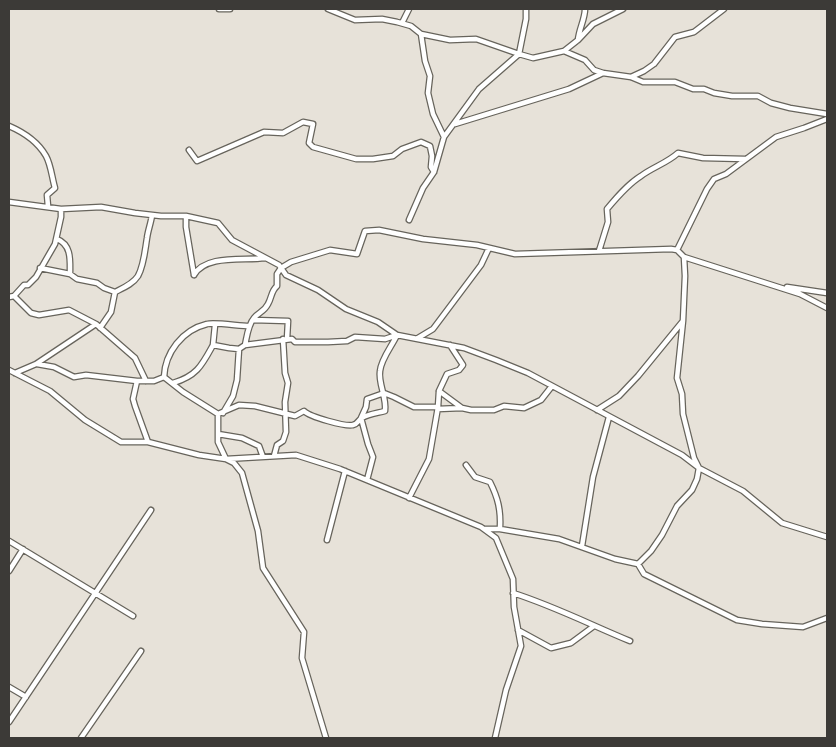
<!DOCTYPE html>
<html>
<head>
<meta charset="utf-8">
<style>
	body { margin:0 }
	#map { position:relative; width:836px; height:747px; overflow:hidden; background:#e7e2d9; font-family:Lato,sans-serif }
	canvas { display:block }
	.frame { position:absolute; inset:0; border:10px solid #3c3a37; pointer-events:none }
</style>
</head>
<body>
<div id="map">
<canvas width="836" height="747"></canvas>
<div class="frame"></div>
</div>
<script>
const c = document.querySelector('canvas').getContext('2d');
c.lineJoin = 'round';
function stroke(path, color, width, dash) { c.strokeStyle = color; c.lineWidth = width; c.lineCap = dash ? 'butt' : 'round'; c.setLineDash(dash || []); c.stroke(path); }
const street = new Path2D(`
	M219 9H230
	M328 9 355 20 382 19 397 22 411 26 421 34 425 61 430 76 428 93 433 114 444 137 479 89 519 54 476 39 450 40 421 34
	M526 9V19L519 54 533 58 564 51 585 60 594 70 603 73
	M402 23 409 9
	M578 40 593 24 623 9
	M564 51 578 40C579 29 585 19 585 9
	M631 77 644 71 654 64 675 37 694 32 724 9
	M455 124 569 89 603 73 631 77 643 82H675L693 89H704L714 93 732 96H758L771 103 790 108 827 114
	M9 126C23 132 38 142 46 156 51 165 52 178 55 188L47 195 48 206
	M189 150 197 161 264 132 283 133 303 122 313 124 309 143 313 147 356 159H373L393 156 402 149 421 142 430 146 432 156 431 167 434 172
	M9 202 61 209 101 207 135 213 161 216H186L218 223 232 240 279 265 286 275 318 290 346 309 378 322 397 335 464 348 496 360 528 373 682 455 699 468 743 491 782 523 827 537
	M186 216V227L194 275
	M409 220 423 188 434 172 444 137
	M57 239C72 245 70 261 70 274
	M677 250 707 189 714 179 726 174 776 137 804 128 827 119
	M599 251 608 222 607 209C617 197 628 184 641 176 653 167 667 163 678 153L703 158 745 159
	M40 268 70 274 77 279 97 283 104 288 115 292
	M194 275C206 254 244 261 265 258
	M787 287 827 293
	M14 296 31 313 39 315 69 310 96 324
	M9 297 14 296 24 285H28L36 277 55 244 61 217V209
	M253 320 288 321 287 339
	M100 328 111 312 115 292C123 288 133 284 138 276 144 265 145 250 147 238 148 230 151 223 152 215
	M418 338 433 329 481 265 489 248
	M213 345 215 325
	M245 345C247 336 248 325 254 318 259 312 264 312 268 304 272 297 271 291 277 286V274L281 268 291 262 330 250 357 254 365 231 379 230 423 239 477 245 515 254 671 249 677 250 684 257 800 294 827 308
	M37 364 54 367 74 377 86 375 137 381H154L164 377
	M9 370 50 391 85 420 121 442H148L199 455 226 459 296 455 340 469 481 527 496 538 513 579 514 607 521 646 506 690 495 738
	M15 373 36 364 96 324 135 358 146 381
	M164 377 183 392 218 414V442L226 459 234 463 242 473 258 531 263 568 304 632 302 658 326 738
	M164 377C165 353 182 330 207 324 214 322 240 326 249 326
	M137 381 133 399 135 406 148 442
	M173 383C197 376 202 365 213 345L229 348 239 349 245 345 292 339 295 342H328L347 341 355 337 385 339 397 335C392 346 381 359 380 371 378 383 387 398 385 411 378 413 368 414 362 418 358 420 358 424 353 425 346 427 310 417 304 411L295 416 255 406 239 405 218 414
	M439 391 462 408
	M438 409 462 408 471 410H494L504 406 524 408 541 400 552 386
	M597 410 619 396 638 376 683 321 685 276 684 257
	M223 413 233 396 237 380 239 349
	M218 434 242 438 259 446 263 457
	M274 456 277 445 283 441 286 432 285 402 288 383 285 373 283 339
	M466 465 475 477 490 482C498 498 501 510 500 529
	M367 480 373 457 368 444 361 418 366 407 367 399 384 393 394 397 414 407H438
	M409 498 429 459 438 407 439 391 447 374 459 370 463 365 450 345
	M485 529H500L559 539 615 559 638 564 651 551 662 535 677 506 692 490 697 479 699 468 694 458 683 414 682 394 677 378 683 321
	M327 540 345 471
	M9 541 133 616
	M582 546 593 477 609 417
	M638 564 644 574 737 620 762 624 803 627 827 618
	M9 571 23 549
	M513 593C554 606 591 625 630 641
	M518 630 551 648 571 643 594 626
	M9 687 26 697
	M9 722 151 510
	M81 738 141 651`);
stroke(street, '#67645c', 7);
stroke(street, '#fff', 4.5);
</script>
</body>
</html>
